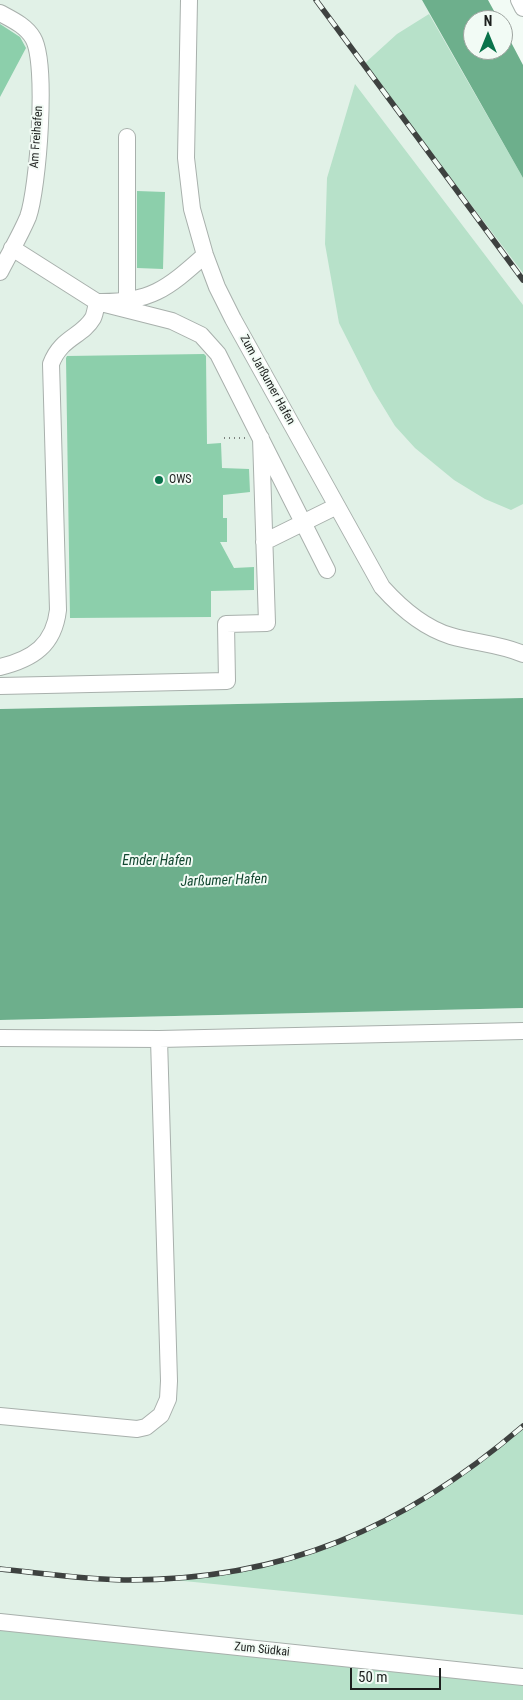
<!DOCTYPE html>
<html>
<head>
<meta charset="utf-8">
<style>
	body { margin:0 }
	#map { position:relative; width:523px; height:1700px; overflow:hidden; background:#f2fbf5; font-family:"Roboto Condensed",sans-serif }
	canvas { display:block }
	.north { position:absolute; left:463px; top:10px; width:50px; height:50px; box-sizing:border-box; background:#f2fbf5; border:1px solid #9da39f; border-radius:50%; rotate:0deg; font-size:14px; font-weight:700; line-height:20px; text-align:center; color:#1d201e }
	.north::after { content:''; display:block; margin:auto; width:18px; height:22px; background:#0a734b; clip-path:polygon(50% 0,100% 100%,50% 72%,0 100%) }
	.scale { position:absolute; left:350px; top:1668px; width:91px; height:22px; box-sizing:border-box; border:2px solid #1d201e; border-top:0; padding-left:6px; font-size:15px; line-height:18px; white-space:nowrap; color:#1d201e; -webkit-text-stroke:4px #f2fbf5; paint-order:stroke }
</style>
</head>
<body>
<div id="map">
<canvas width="523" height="1700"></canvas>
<div class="north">N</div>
<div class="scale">50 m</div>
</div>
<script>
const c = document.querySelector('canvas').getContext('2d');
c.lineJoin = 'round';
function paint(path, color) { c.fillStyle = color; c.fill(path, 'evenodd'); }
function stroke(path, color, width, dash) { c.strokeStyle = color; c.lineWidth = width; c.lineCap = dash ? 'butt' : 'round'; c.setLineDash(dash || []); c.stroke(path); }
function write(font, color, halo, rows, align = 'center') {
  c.font = font + ' "Roboto Condensed",sans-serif'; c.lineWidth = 4; c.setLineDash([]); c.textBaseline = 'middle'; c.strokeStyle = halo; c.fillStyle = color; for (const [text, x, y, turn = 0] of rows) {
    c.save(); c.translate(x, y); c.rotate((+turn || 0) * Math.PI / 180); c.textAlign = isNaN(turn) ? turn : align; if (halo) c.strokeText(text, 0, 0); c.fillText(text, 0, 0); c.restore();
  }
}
const built = new Path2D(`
	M0 0H422L523 178V698L0 709Z
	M523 1008V1677L0 1622V1020Z`);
const green = new Path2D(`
	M429 14 523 178V273L364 64 397 34Z
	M355 84 523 305V504L511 510 485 499 454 480 415 448 395 426 373 390 339 323 325 244 327 178Z
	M523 1426V1615L164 1579C309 1570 413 1520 523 1426Z
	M0 1629 523 1683V1700H0Z`);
const water = new Path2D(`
	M422 0H488L499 20H473V50H503V27L523 65V178Z
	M523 698V1008L0 1020V709Z`);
const building = new Path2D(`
	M0 24 20 37 26 48 0 97Z
	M137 191 165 192 163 269 137 268Z
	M204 354 206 356 207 444 221 443 222 468 249 469 250 492 223 495V518H227V542H220L234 568 254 567V590L211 591V617L70 618 66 358 67 356Z`);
const path = new Path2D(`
	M224 438H245`);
const minor = new Path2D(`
	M189 0 186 158 192 209 205 255 217 287 233 319 382 587C400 607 424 628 451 636 475 643 500 644 523 654
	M519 0 523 8
	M0 13C13 20 26 26 33 38 48 63 38 189 28 217 20 236 9 254 0 272
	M12 248 97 302 172 321 201 335 218 354 327 570
	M127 301V137
	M264 542 337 506
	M0 667C33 659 54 645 58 610L51 364C61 337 82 337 93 318 95 314 96 307 97 302 150 303 167 289 205 255
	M0 686 227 681 226 624 267 623 261 438
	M0 1038 159 1039 523 1031
	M0 1416 137 1429 146 1427 161 1415 168 1399 169 1381 159 1039
	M0 1622 523 1677`);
const rail = new Path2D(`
	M316 0 523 280
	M0 1569C41 1573 83 1579 124 1580 283 1581 404 1528 523 1426`);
const markers = [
	[159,480,5,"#0a734b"]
];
const streetNames = [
	["Am Freihafen",37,137,-86],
	["Zum Jarßumer Hafen",267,380,61],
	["Zum Südkai",262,1650,6]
];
const poiNames = [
	["OWS",169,480]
];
const waterNames = [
	["Emder Hafen",157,861],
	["Jarßumer Hafen",224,881,-2]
];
paint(built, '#e1f1e7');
paint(green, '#b7e1c9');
paint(water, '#6daf8c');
paint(building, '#8ccfab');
stroke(minor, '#a8b0ac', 18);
stroke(path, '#7d837f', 2, [1, 4]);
stroke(minor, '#fff', 16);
stroke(rail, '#3e4240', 5.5);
stroke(rail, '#f2fbf5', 4, [11]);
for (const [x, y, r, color] of markers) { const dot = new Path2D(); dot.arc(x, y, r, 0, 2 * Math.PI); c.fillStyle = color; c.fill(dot); stroke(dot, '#f2fbf5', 2); }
write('12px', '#1d201e', '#f2fbf5', streetNames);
write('12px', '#1d201e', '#f2fbf5', poiNames, 'left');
write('italic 14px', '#124730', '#f2fbf5', waterNames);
</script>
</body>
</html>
